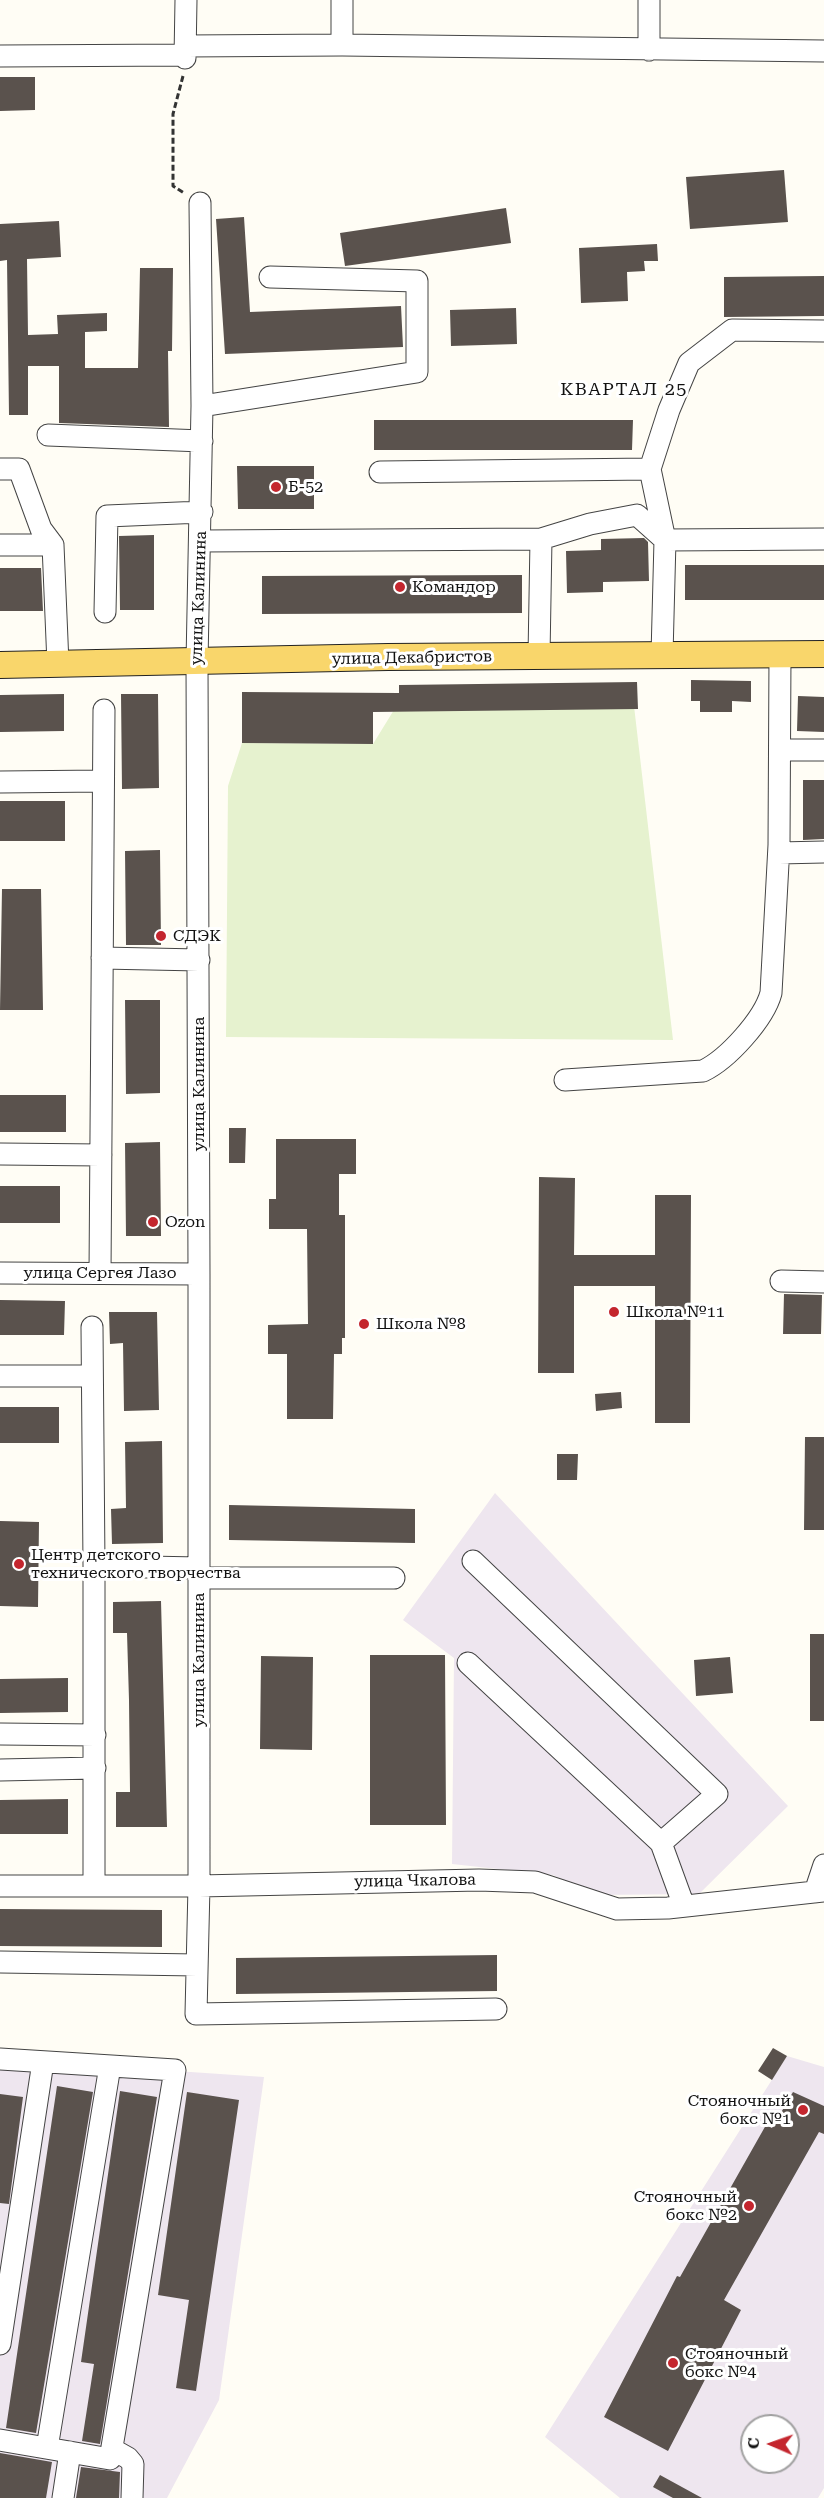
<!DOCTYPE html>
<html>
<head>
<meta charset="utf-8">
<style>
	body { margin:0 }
	#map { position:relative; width:824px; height:2498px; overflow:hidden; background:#fffdf5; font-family:"Roboto Serif",serif }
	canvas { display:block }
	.north { position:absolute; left:740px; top:2414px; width:60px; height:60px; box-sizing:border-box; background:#fff; border:2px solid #a0a0a0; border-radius:50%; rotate:272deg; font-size:16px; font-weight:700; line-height:24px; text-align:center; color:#111 }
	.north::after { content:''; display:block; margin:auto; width:21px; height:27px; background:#c4262e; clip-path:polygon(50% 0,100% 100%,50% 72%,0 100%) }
</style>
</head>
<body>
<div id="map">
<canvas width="824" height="2498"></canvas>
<div class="north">С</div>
</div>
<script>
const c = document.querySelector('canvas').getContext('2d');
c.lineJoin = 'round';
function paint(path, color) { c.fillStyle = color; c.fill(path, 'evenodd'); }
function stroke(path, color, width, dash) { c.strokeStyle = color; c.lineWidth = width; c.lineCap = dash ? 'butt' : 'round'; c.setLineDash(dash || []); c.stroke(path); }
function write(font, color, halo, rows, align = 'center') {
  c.font = font + ' "Roboto Serif",serif'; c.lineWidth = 6; c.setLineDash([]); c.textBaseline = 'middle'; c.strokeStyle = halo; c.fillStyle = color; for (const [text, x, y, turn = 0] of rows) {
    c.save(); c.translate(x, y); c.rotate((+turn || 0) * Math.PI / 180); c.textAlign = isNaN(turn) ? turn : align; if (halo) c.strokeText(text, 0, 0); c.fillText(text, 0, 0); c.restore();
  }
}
const industrial = new Path2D(`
	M495 1493 788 1806 699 1894 596 1895 553 1875 452 1864 454 1658 403 1620Z
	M787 2056 824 2067V2488L818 2498H620L545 2437ZM752 2426H788V2462H752Z
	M0 2059 264 2077 219 2400 167 2498H0Z`);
const pitch = new Path2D(`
	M397 705 634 706 673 1040 226 1037 228 786 242 743 373 744Z`);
const building = new Path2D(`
	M0 77H35V110L0 111Z
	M784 170 788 222 690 229 686 177Z
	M506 208 511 243 345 266 340 233Z
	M244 217 250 312 401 306 403 347 225 354 216 219Z
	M59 221 61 257 27 259 28 335 58 334 57 315 107 313V331L85 332V368H138L140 268H173L172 351H168L169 427 59 423V366H28V415H9L7 260 0 261V224Z
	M657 244 658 261H644L645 271 627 272 628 301 581 303 579 248Z
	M824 276V316L724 317V277Z
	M516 308 517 344 451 346 450 310Z
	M374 420H633L632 450H374Z
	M237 466H314V509H238Z
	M154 535V610H120L119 536Z
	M644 538 648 542 649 581 603 582V592L567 593 566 551 601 550V539Z
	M685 565H824V600H685Z
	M0 568H41L43 611H0Z
	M522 575V613L262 614V576Z
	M691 680 751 681V702L732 701V712H700V701H691Z
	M637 682 638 709 373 712V744L242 743V692L399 693V685Z
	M64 694V731L0 732V695Z
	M121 694H158L159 788 122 789Z
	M798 696 824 697V732L797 731Z
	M803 780H824V839L803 840Z
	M0 801H65V841H0Z
	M160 850 161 945H126L125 851Z
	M2 889H41L43 1010H0Z
	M125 1000H160V1093L126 1094Z
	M0 1095H66V1132H0Z
	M229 1128H246L245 1163H229Z
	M276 1139H356V1174H339V1215H345V1338H342V1354H334L333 1419H287V1354H268V1325L308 1324 307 1229H269V1199H276Z
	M160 1142 161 1236H126L125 1143Z
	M539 1177 575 1178 574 1255H655V1195H691L690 1423H655V1286H574V1373H538Z
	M0 1186H60V1223H0Z
	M784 1294 822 1295 821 1334H783Z
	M0 1300 65 1301 64 1335H0Z
	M109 1312H157L159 1410 124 1411 123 1343 110 1344Z
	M621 1392 622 1408 596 1411 595 1394Z
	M0 1407H59V1443H0Z
	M805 1437H824V1530H804Z
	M162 1441 163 1543 112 1544 111 1509 126 1508 125 1442Z
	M557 1454H578L577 1480H557Z
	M229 1505 415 1509V1543L229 1540Z
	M0 1521 39 1522 38 1607 0 1606Z
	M161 1601 167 1827H116V1792H130L129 1700 127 1633H113V1602Z
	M810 1634H824V1721H810Z
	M370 1655H445L446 1825H370Z
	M261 1656 313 1657 312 1750 260 1749Z
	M730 1657 733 1693 696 1696 694 1660Z
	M68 1678V1712L0 1713V1679Z
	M68 1799V1834H0V1800Z
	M0 1909 162 1910V1947L0 1946Z
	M497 1955V1991L236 1994V1958Z
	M773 2048 787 2056 772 2080 758 2071Z
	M57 2086 93 2092 36 2433 6 2428Z
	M120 2091 157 2097 100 2444 82 2441 94 2364 81 2362Z
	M187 2092 239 2100 196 2391 176 2388 189 2300 158 2295Z
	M793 2092 824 2106V2134L819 2132 724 2300 741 2310 668 2451 604 2417 677 2276 680 2277 766 2125 772 2128Z
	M0 2094 23 2097 9 2204 0 2203Z
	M0 2453 52 2462 46 2498H0Z
	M81 2467 120 2472 119 2498H76Z
	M660 2475 702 2498H673L653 2487Z`);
const path = new Path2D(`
	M183 76 173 114V186L184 193`);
const minor = new Path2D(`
	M649 0V50
	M342 45V0
	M185 46 342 45 824 51
	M0 56 185 55
	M185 58 186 0
	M200 203 202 406 197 662 199 1274V1886L196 2014 496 2009
	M202 406 417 372V281L270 277
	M48 435 202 441
	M0 469H19L41 529 53 545 58 664
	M650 469 669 410 689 363 732 330 824 331
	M380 472 650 469 665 540 637 515 590 524 541 539
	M201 541 541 539 539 656
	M0 545H53
	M105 612 107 516 202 512
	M662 655 665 540 824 539
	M780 750H824
	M0 782 103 781
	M779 853 824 852
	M102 958 199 960
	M565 1080 703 1071C728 1059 764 1019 771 993L779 845 780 655
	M0 1154 101 1155
	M0 1273 199 1274
	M100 1273 104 710
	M781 1281 824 1282
	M92 1327 94 1566 199 1568
	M0 1376H92
	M473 1561 717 1794 661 1843
	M199 1578H394
	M468 1663 661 1843 684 1906
	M0 1734 95 1735
	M0 1770 95 1768
	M0 1886H199L479 1880 535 1882 617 1909 668 1908 824 1891
	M94 1886V1566
	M815 1892 824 1865
	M0 1962 197 1965
	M0 2059 175 2070 110 2459 0 2440
	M0 2344 43 2062
	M47 2448 110 2066
	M112 2449 128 2458 133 2464 132 2498
	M63 2498 70 2452`);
const major = new Path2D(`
	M0 665 388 657 824 654`);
const markers = [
	[276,487,6,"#c4262e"],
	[400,587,6,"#c4262e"],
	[161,936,6,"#c4262e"],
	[153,1222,6,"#c4262e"],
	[614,1312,6,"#c4262e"],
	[364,1324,6,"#c4262e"],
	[19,1564,6,"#c4262e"],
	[803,2110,6,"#c4262e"],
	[749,2206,6,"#c4262e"],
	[673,2363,6,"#c4262e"]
];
const poiNames = [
	["Б-52",288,487],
	["Командор",412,587],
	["СДЭК",173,936],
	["Ozon",165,1222],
	["Школа №11",626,1312],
	["Школа №8",376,1324],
	["Центр детского",31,1555],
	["технического творчества",31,1573],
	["Стояночный",791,2101,"right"],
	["бокс №1",791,2119,"right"],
	["Стояночный",737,2197,"right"],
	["бокс №2",737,2215,"right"],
	["Стояночный",685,2354],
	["бокс №4",685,2372]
];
const streetNames = [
	["улица Калинина",199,598,-88],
	["улица Декабристов",412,658,-1],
	["улица Калинина",199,1084,-90],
	["улица Сергея Лазо",100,1273],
	["улица Калинина",199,1660,-90],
	["улица Чкалова",415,1881,-1]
];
const neighbourhoodNames = [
	["КВАРТАЛ 25",624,390]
];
paint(industrial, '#eee6ef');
paint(pitch, '#e6f2cf');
paint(building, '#5a524d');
stroke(minor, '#444', 23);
stroke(major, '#222', 28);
stroke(path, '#333', 3, [6, 3]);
stroke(minor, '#fff', 21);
stroke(major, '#f9d66b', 26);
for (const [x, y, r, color] of markers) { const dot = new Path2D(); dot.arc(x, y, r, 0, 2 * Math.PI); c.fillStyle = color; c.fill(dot); stroke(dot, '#fff', 2); }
write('16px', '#111', '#fff', poiNames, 'left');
write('16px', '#111', '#fff', streetNames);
c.letterSpacing = '1.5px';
write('18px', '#111', '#fff', neighbourhoodNames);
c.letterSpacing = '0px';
</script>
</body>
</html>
